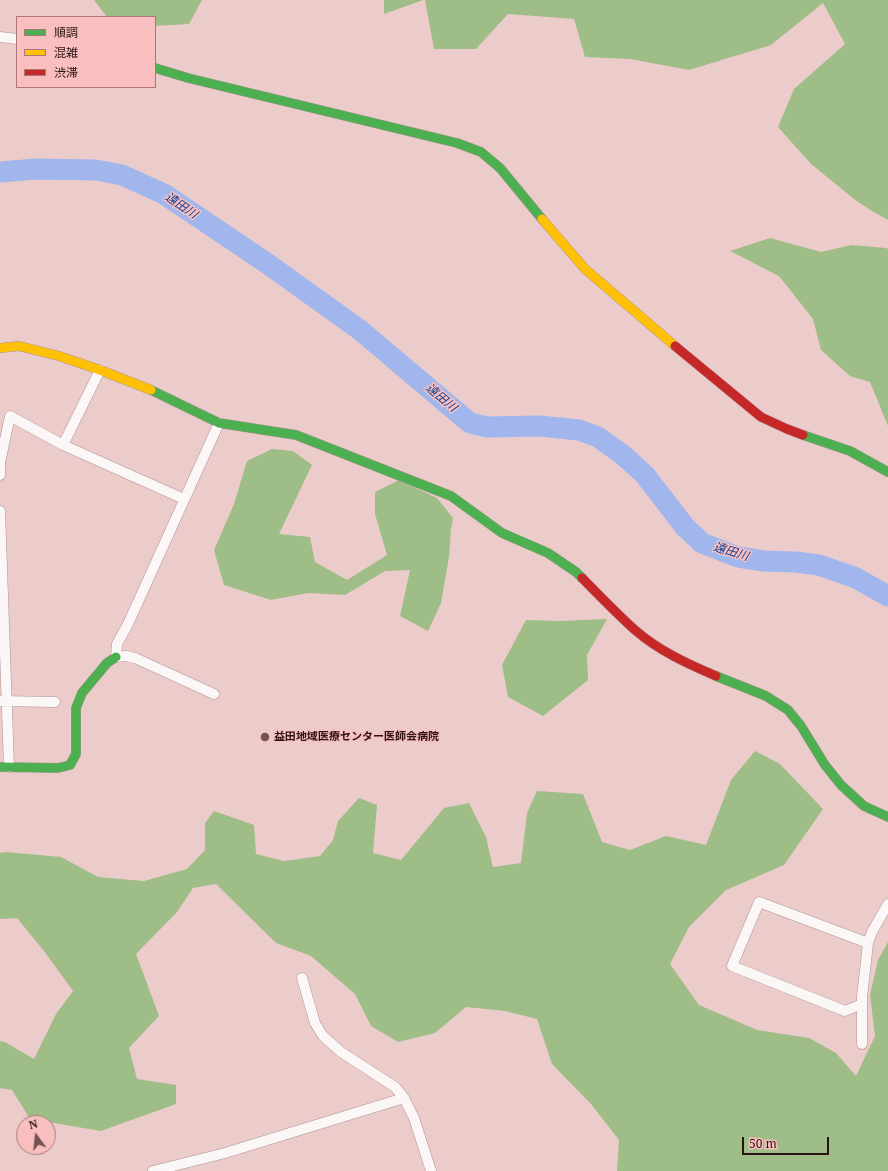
<!DOCTYPE html>
<html>
<head>
<meta charset="utf-8">
<style>
	body { margin:0 }
	#map { position:relative; width:888px; height:1171px; overflow:hidden; background:#eccccb; font-family:"Noto Serif","Noto Sans JP",serif }
	canvas { display:block }
	.legend { position:absolute; left:16px; top:16px; width:140px; height:72px; box-sizing:border-box; background:#f9bfbe; border:1px solid #a77a7a; margin:0; padding:5px 7px; list-style:none; font-size:12px; color:#2c1313 }
	.legend li { display:flex; align-items:center; gap:8px; height:20px }
	.legend b { width:20px; border:1px solid #a77a7a }
	.north { position:absolute; left:16px; top:1115px; width:40px; height:40px; box-sizing:border-box; background:#f9bfbe; border:1px solid #a77a7a; border-radius:50%; rotate:345deg; font-size:11px; font-weight:700; line-height:16px; text-align:center; color:#2c1313 }
	.north::after { content:''; display:block; margin:auto; width:14px; height:18px; background:#6f5453; clip-path:polygon(50% 0,100% 100%,50% 72%,0 100%) }
	.scale { position:absolute; left:742px; top:1137px; width:87px; height:18px; box-sizing:border-box; border:2px solid #2c1313; border-top:0; padding-left:5px; font-size:12px; line-height:14px; white-space:nowrap; color:#2c1313; -webkit-text-stroke:3px #f9bfbe; paint-order:stroke }
</style>
</head>
<body>
<div id="map">
<canvas width="888" height="1171"></canvas>
<ul class="legend">
<li><b style="height:5px;background:#4caf50"></b>順調</li>
<li><b style="height:5px;background:#ffc107"></b>混雑</li>
<li><b style="height:5px;background:#c62828"></b>渋滞</li>
</ul>
<div class="north">N</div>
<div class="scale">50 m</div>
</div>
<script>
const c = document.querySelector('canvas').getContext('2d');
c.lineJoin = 'round';
function paint(path, color) { c.fillStyle = color; c.fill(path, 'evenodd'); }
function stroke(path, color, width, dash) { c.strokeStyle = color; c.lineWidth = width; c.lineCap = dash ? 'butt' : 'round'; c.setLineDash(dash || []); c.stroke(path); }
function write(font, color, halo, rows, align = 'center') {
  c.font = font + ' "Noto Serif","Noto Sans JP",serif'; c.lineWidth = 3; c.setLineDash([]); c.textBaseline = 'middle'; c.strokeStyle = halo; c.fillStyle = color; for (const [text, x, y, turn = 0] of rows) {
    c.save(); c.translate(x, y); c.rotate((+turn || 0) * Math.PI / 180); c.textAlign = isNaN(turn) ? turn : align; if (halo) c.strokeText(text, 0, 0); c.fillText(text, 0, 0); c.restore();
  }
}
const forest = new Path2D(`
	M94 0H202L189 24 155 26V17H107Z
	M384 0H423L384 14Z
	M425 0H888V220L872 211 854 199 811 164 778 127 794 89 845 44 823 3 771 45 689 70 630 59 585 57 574 19 508 14 476 49H434Z
	M770 238 821 252 851 245 886 248 888 249V426L870 382 850 376 821 350 813 319 779 276 730 251Z
	M272 449 293 451 312 465 279 534 310 537 315 562 347 580 387 555 375 514V492L399 480 437 498 453 518 451 529 449 557 441 603 428 631 400 616 410 570 385 571 345 595 308 593 271 600 224 585 214 550 234 504 247 461Z
	M607 619 587 655 588 680 543 716 508 697 502 665 526 620 560 621Z
	M755 751 780 764 823 809 784 865 726 890 689 927 670 964 699 1005 757 1030 809 1038 836 1053 856 1076 875 1036 870 995 878 960 888 942V1171H617L619 1140 591 1104 552 1064 537 1019 505 1011 466 1007 435 1033 398 1042 371 1026 355 994 311 956 276 943 216 884 193 888 177 912 136 954 159 1016 129 1048 137 1079 176 1085V1104L101 1131 30 1119 12 1090 0 1088V1041L5 1042 34 1059 56 1014 73 991 44 951 17 918 0 919V853L6 852 61 857 98 877 144 881 187 869 205 850V823L214 811 254 825 256 854 284 861 320 856 333 840 338 821 359 798 377 805 373 853 401 860 444 808 469 803 486 837 493 867 521 863 527 813 537 791 583 794 602 842 630 850 666 836 706 845 731 780Z`);
const river = new Path2D(`
	M0 172 36 169 96 170 122 175 164 194 268 264 360 330 470 423 487 427 539 426 579 430 598 437 623 455 645 475 685 527 702 543 738 557 764 561 795 562 819 565 856 578 888 596`);
const street = new Path2D(`
	M0 37 17 39
	M63 445 100 370
	M0 475V463L10 416 63 445 184 499
	M0 511 9 767
	M214 694 135 658 126 656 116 657 117 644 128 624 219 423
	M0 701 55 702
	M302 978 315 1023 323 1036 341 1052 395 1087 404 1098 414 1118 431 1171
	M862 1004 845 1011 732 966 759 902 868 943
	M862 1044V997L868 943 872 932 888 904
	M153 1171 225 1153 404 1098`);
const fast = new Path2D(`
	M155 68 188 78 457 143 481 152 500 168 542 219
	M151 390 219 423 296 435 451 496 502 533 548 553 576 572 582 578
	M803 435 850 451 888 472
	M716 676 766 696 788 710 801 726 825 765 841 785 864 806 888 817
	M0 767 58 768 70 765 76 754V708L82 693 107 663 116 657`);
const slow = new Path2D(`
	M542 219 585 269 675 346
	M0 348 19 346 59 356 100 370 151 390`);
const jam = new Path2D(`
	M675 346 761 417 787 429 803 435
	M582 578C600 596 617 614 635 630 659 651 688 664 716 676`);
const markers = [
	[265,737,5,"#6f5453"]
];
const poiNames = [
	["益田地域医療センター医師会病院",274,737]
];
const waterNames = [
	["遠田川",181,206,34],
	["遠田川",441,398,40],
	["遠田川",731,552,17]
];
paint(forest, '#9ebd87');
stroke(river, '#a0b6ec', 21);
stroke(street, '#ad9292', 11);
stroke(fast, '#ad9292', 10);
stroke(slow, '#ad9292', 10);
stroke(jam, '#ad9292', 10);
stroke(street, '#fcf7f7', 10);
stroke(fast, '#4caf50', 9);
stroke(slow, '#ffc107', 9);
stroke(jam, '#c62828', 9);
for (const [x, y, r, color] of markers) { const dot = new Path2D(); dot.arc(x, y, r, 0, 2 * Math.PI); c.fillStyle = color; c.fill(dot); stroke(dot, '#f9bfbe', 1.5); }
write('bold 11px', '#2c1313', '#f9bfbe', poiNames, 'left');
write('italic 12px', '#0f4194', '#f9bfbe', waterNames);
</script>
</body>
</html>
